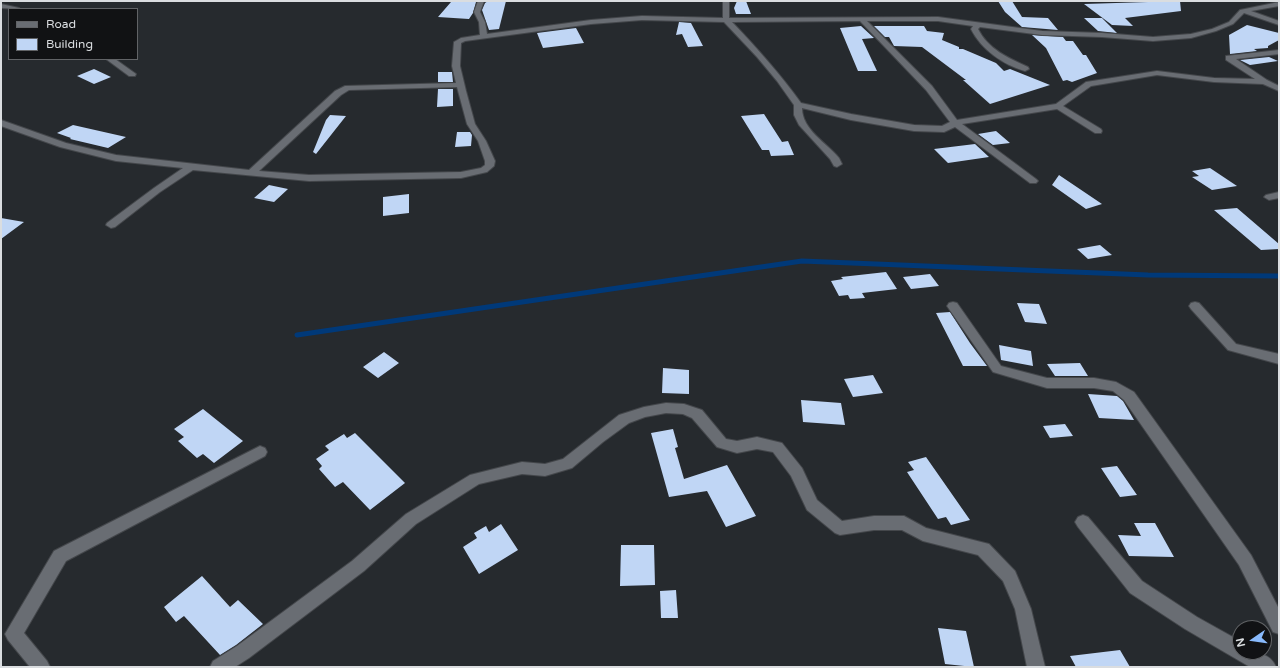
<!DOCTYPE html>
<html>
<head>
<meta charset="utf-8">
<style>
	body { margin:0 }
	#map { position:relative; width:1280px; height:668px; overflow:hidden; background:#262a2e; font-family:"Varela Round",sans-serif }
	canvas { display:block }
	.frame { position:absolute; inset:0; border:2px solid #dadde0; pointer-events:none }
	.legend { position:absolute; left:8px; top:8px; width:130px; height:52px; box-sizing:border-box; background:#111214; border:1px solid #616366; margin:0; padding:5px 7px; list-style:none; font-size:12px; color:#dadde0 }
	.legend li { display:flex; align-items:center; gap:8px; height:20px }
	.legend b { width:20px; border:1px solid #616366 }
	.north { position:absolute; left:1232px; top:620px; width:40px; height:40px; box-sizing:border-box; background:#111214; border:1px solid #616366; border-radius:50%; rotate:257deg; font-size:11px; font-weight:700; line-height:16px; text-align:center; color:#dadde0 }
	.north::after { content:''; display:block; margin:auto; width:14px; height:18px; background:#89bafc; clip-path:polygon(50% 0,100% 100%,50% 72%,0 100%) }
</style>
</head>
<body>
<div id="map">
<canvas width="1280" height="668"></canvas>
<div class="frame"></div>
<ul class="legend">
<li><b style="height:5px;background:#696d73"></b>Road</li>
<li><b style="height:11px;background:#c0d6f5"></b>Building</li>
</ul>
<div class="north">N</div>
</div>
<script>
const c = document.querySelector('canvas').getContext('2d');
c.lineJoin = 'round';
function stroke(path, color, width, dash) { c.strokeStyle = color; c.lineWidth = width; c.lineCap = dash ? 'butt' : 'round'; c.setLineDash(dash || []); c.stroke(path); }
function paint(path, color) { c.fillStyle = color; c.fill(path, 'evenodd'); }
const stream = new Path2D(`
	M297 335 802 261 1148 275 1279 276`);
const building = new Path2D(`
	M488 1H506L499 29 489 30 482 10 485 3Z
	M737 1H746L751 14H736L734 8Z
	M998 1H1012L1022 17 1048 18 1058 30 1022 27 1005 12Z
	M1180 1 1181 11 1125 18 1133 26 1112 25 1084 4Z
	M451 2H476L473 13 469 19 438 17Z
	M1084 18H1102L1117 33 1098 31Z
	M679 22 691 23 703 46 688 47 682 34 676 35Z
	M1247 25 1279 33V40L1268 46V48L1254 49 1257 51 1230 54 1229 35Z
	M861 26 874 38 862 39 877 71H858L840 28Z
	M874 26H924L927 31 944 33 942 40 959 47V49H963L996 63 1004 71 1010 69 1050 85 990 104 963 80H966L922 47 894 46 889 37H885Z
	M576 28 584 43 543 48 537 33Z
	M1032 35 1063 37 1066 41H1073L1083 55H1086L1097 73 1072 82 1067 80 1063 81 1046 48Z
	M1269 57 1278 61 1250 65 1240 60Z
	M94 69 111 77 94 84 77 76Z
	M438 72H452L453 82H438Z
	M438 89H453V106L437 107Z
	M764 114 782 142 788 141 794 155 771 156 769 150H762L741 116Z
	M330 115 346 116 316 154 313 152 326 120Z
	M73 125 126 137 108 148 70 139 71 138 57 133Z
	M996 131 1010 143 993 145 978 134Z
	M457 132H470L472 135 471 146 455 147Z
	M975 144 989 157 948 163 934 149Z
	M1210 168 1237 186 1212 190 1192 177 1199 176 1192 171Z
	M1059 175 1102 204 1086 209 1052 185Z
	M269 185 288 189 274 202 254 198Z
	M409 194V213L383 216V197Z
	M1237 208 1279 244V249L1261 250 1214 210Z
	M1 218 24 222 1 239Z
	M1100 245 1112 255 1088 259 1077 249Z
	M886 272 897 289 862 293 865 298 850 299 848 295 839 296 831 281 843 279 841 277Z
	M930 274 939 286 911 289 903 277Z
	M1017 303 1039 304 1047 324 1025 322Z
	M950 312 970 343 987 366H963L936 313Z
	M999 345 1031 351 1033 366 1001 360Z
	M384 352 399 363 378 378 363 367Z
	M1080 363 1088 376H1055L1047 364Z
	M663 368 689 370V394L662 393Z
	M873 375 883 393 853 397 844 379Z
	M1088 394 1117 396 1123 401 1134 420 1099 418Z
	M801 400 841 403 845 425 803 422Z
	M203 409 243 441 214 463 203 454 197 458 178 441 184 437 174 429Z
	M1065 424 1073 436 1050 438 1043 426Z
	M673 429 678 447 675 448 684 479 727 465 756 516 726 527 707 491 669 497 651 433Z
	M355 433 405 483 370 510 343 482 335 487 319 469 322 466 316 459 329 450 325 446 344 434 347 438Z
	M926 457 970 520 951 525 946 517 938 519 907 472 914 470 908 462Z
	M1117 466 1137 495 1120 497 1101 468Z
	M1134 523H1155L1174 557 1129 556 1118 535 1141 536Z
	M501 524 518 550 479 574 463 547 477 538 474 533 486 526 489 532Z
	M621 545H654L655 585 620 586Z
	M202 576 230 607 238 600 263 624 236 645 220 655 184 616 176 622 164 607Z
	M676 590 678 618H661L660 591Z
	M938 628 966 631 974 667 945 664Z
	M1120 650 1130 667H1076L1070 656Z`);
const street = new Path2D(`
	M478 1H484L480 12 485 22 487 34 591 20 642 16 723 18V1H729V18L938 17 1042 31 1102 33 1153 37 1191 34 1212 29 1229 22 1240 10 1279 2V6L1251 11 1279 21V25L1244 13 1233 24 1216 31 1191 38 1153 41 1102 37 1042 35 980 27 978 29C988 49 1008 58 1028 67L1029 69 1025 71C1003 65 981 49 971 29L973 26 938 21H867L932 86 957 120 1056 104 1086 82 1157 71 1214 78 1255 79 1226 60V56L1279 50V54L1236 59 1267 80 1279 86V91L1263 84 1214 82 1157 75 1091 86 1063 106 1101 129 1102 131 1101 133H1095L1057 109 962 124 1036 179 1038 181 1036 183H1030L955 127 944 132 914 131 851 120 802 108C802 130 827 143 839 158L842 164 837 167 834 166 830 159 799 125 794 115V105L777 81 757 57 724 22 642 20 591 24 465 41 461 43 460 66 466 91 475 124 486 141 495 161 494 166 487 172 461 178 309 181 193 170 160 192 115 227 111 228 106 225 107 223 154 188 183 168 116 161 60 147 1 126V120L66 143 116 155 249 170 335 91 345 86 456 83 452 66 454 42 461 38 480 35 479 22 474 12ZM860 21 926 90 950 122 942 126 914 125 851 114 801 103C780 74 757 48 732 22ZM457 87 467 124 478 141 485 161V165L481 168 461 172 309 175 259 171 341 95 349 90Z
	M1 4 19 8 20 9 1 8Z
	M106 59H115L136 74 135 76H129Z
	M1279 192V198L1269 200 1264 197 1266 195Z
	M953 302 957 303 1001 366 1047 378H1094L1116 382 1134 392 1251 555 1279 609V634L1273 632 1239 565 1124 400 1113 391 1094 388H1047L993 372 947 306 949 303Z
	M1195 302 1199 303 1236 344 1279 354V364L1228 350 1191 309 1189 306 1191 303Z
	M666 403 684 404 702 410 726 439 737 441 757 437 782 443 802 468 817 500 842 521 874 516H904L926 528 989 544 1015 571 1031 609 1045 667H1027L1015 609 1003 581 978 555 923 541 902 530H874L840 535 835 533 807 510 791 476 773 452 757 449 737 453 717 447 692 418 683 414 666 413 645 417 629 423 603 442 572 468 545 476 522 474 479 484 416 524 364 571 249 658 235 667H210L213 661 237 646 352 561 406 514 470 475 522 462 545 464 563 459 619 415 644 407Z
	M260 446 265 448 267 452 265 456 66 561 24 633 47 661 50 667H30L8 640 5 634 54 551Z
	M1083 515 1088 517 1142 581 1197 617 1240 641V652C1254 652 1270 652 1276 667H1250L1185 629 1130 593 1078 527 1075 522 1078 517Z`);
stroke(stream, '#003979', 5);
paint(building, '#c0d6f5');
stroke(street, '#44474b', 2);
paint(street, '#696d73');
</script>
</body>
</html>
